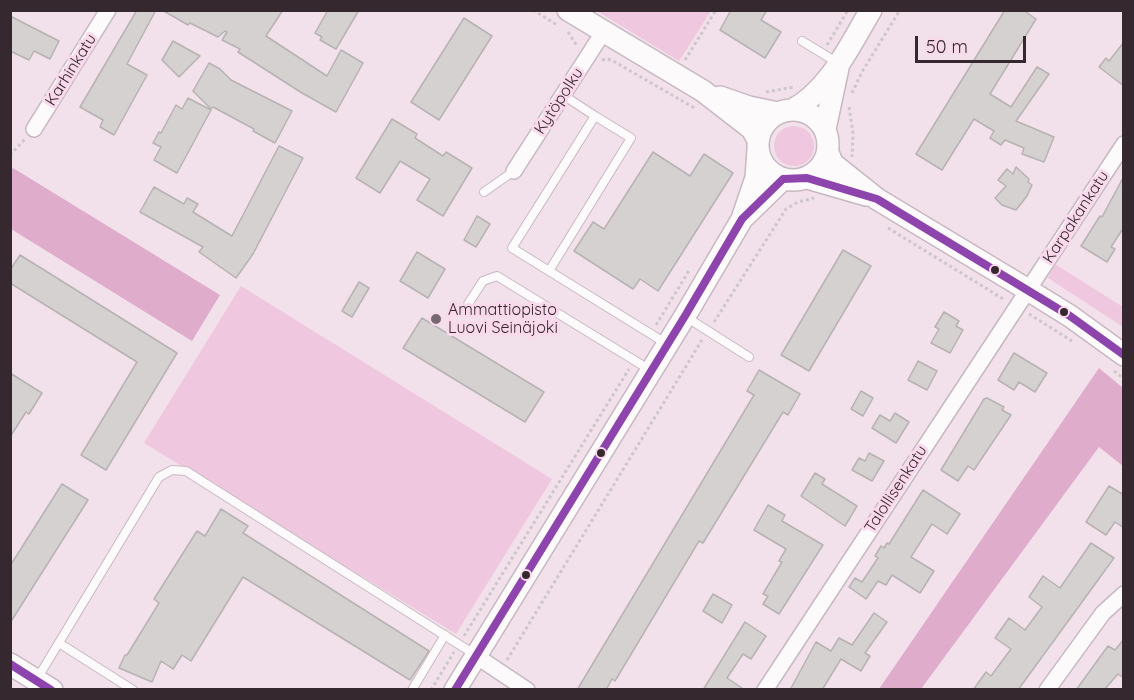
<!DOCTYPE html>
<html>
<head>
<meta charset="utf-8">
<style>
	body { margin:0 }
	#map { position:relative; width:1134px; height:700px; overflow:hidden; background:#f2e0ea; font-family:Quicksand,sans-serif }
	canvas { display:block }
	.frame { position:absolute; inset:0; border:12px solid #35292f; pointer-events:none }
	.scale { position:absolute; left:915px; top:36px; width:111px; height:27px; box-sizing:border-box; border:3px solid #35292f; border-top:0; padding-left:8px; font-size:18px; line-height:21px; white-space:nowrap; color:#35292f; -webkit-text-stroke:4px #f9d9eb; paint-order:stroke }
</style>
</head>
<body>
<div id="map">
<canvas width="1134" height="700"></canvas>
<div class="frame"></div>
<div class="scale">50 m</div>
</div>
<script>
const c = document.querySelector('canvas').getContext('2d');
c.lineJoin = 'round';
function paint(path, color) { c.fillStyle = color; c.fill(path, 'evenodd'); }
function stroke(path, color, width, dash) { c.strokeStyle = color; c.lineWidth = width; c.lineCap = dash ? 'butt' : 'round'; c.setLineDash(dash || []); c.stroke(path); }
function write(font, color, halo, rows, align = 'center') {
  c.font = font + ' Quicksand,sans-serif'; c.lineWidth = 6; c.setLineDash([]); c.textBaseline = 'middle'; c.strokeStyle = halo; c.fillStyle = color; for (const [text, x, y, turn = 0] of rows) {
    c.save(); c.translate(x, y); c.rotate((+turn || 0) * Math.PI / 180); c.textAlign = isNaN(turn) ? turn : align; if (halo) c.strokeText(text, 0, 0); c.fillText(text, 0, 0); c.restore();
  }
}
const green = new Path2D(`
	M597 11H711L679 61Z
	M774 146a20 20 0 1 1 40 0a20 20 0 1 1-40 0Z
	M1055 264 1123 307V327L1048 278Z
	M241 286 552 479 456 634 144 443Z`);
const forest = new Path2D(`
	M13 168 220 295 192 341 11 229V173Z
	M1099 368 1123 388V466L1099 447 921 689H879Z`);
const building = new Path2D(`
	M137 10H156L127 64 147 75 114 135 100 127 103 120 80 107Z
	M162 10H283L266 36 327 76 341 50 363 63 336 112 302 93 238 52 240 49 222 40 227 32 225 31 218 37 190 23 188 25Z
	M328 10H359L336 49 320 40 322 37 315 33Z
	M731 10H767L761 20 781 32 765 58 720 30Z
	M1005 10H1023L1036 19 990 94 1011 107 1037 67 1049 74 1016 121 1054 137 1044 162 1022 154 1024 148 1005 140 1001 145 990 138 994 131 974 119 942 170 916 154Z
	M10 16 59 41 50 59 34 51 29 60 10 51Z
	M464 18 492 36 439 120 411 102Z
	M173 41 200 56 179 77 162 60Z
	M1124 42V86L1099 67 1106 58 1109 61Z
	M209 63 220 69 231 80 292 111 275 143 253 131 254 129 213 107 211 109 193 91Z
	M188 98 211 110 177 173 154 160 161 147 153 143 159 132 161 133 176 105 182 109Z
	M392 119 417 134 415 138 443 156 446 152 472 168 443 216 417 200 430 179 400 161 380 193 356 178Z
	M279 146 303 158 253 254 236 278 199 252 203 247 140 212 154 187 184 204 187 198 198 204 193 212 232 236Z
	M653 152 690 176 704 154 733 173 658 291 640 279 633 289 574 251 593 222 604 229Z
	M1016 167 1029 179 1028 182 1032 185 1027 196 1016 210 1002 205 995 198 1006 186 998 180 1007 169 1013 174Z
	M1124 176V227L1111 247 1115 249 1107 262 1081 246 1100 216 1102 217Z
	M477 216 490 224 476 247 464 240Z
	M843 250 871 266 809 371 781 355Z
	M417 252 445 269 428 298 400 281Z
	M20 255 177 353 106 470 81 455 137 362 10 283V270Z
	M359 282 369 288 352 317 342 311Z
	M944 312 959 321 956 326 963 330 950 353 931 343 939 329 935 327Z
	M422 318 544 392 525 422 403 348Z
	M1014 353 1047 373 1035 392 1019 382 1014 390 998 380Z
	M918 361 937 371 927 390 908 380Z
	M759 370 800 394 788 415 783 412 703 543 699 541 615 681 612 679 606 690H577L754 395 747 391Z
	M10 373 42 393 29 414 26 412 10 437Z
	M861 391 873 398 863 416 851 409Z
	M987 398 1004 407 1002 410 1011 415 974 470 968 466 958 481 941 470 984 399Z
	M895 413 909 422 896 443 872 428 880 415 890 421Z
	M869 453 884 461 872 481 852 470 859 458 865 461Z
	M815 473 825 479 822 484 857 506 845 526 801 496Z
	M62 484 88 500 10 623V566Z
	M1109 486 1124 495V528L1115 522 1106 535 1086 522Z
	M923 490 960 514 947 534 932 524 911 557 934 571 920 593 892 575 886 585 878 581 866 599 849 587 855 578 862 582 878 558 875 556 881 546 884 548 887 543 889 544Z
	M768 505 785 515 782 521 823 545 779 614 763 604 768 596 763 594 782 562 779 561 786 549 754 530Z
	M221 509 248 526 243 533 429 651 410 680 243 577 191 661 182 655 173 669 161 661 152 682 119 668 125 655H127L159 603 154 599 197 531 205 536Z
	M1091 543 1114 558 1018 690H973L986 672 991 676 1011 649 995 638 1009 618 1025 630 1042 607 1029 597 1043 576 1060 588Z
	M713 594 732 605 722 623 703 611Z
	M874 613 887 622 865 653 870 656 861 671 841 659 822 690H790L816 642 831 651 839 638 852 645Z
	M745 622 766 636 751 659 743 654 727 678 745 690H703Z
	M1124 639V678L1118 674 1104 690H1076L1108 646 1115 650Z`);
const path = new Path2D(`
	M533 10 557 25
	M568 32 577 46
	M827 45 848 10
	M602 60 608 59 615 62 696 109
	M685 60 716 10
	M766 92 794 87
	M852 93 862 72 900 10
	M849 107 853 133 852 157
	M10 155 25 139
	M888 228 1005 300
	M1029 314 1072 341
	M714 322 786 209 798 202 814 198
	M656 325 690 269
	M1114 371 1124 379
	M464 636 629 369
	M507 660 702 340
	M431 690 454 652`);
const lane = new Path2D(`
	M802 41 838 63
	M563 95 595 116 512 248 667 344
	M484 192 514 171
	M549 271 631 138 595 116
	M468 304 483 281 497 276 650 370
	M686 317 749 357
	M59 643 133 690
	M37 679 159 477 172 470 186 471 474 654
	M412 690 445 635`);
const street = new Path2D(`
	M34 129 108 10
	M514 171 604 31
	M476 656 527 690
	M765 690 1124 144
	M1047 690 1103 613 1124 594`);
const secondary = new Path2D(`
	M568 10 703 91 752 129 758 140
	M720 97 749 107 778 113
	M792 110C829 91 850 45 871 10
	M758 145a35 35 0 1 1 70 0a35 35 0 1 1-70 0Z
	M825 129 838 68
	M828 153 833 164 877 199 1028 290 1070 316 1124 355
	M807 178 866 195
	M744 217 783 179
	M10 664 52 690
	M455 690 685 316 742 219 756 178 758 150`);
const bus1 = new Path2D(`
	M10 664 51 690
	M455 690 685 316 742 219 783 179 807 178 877 199 1070 316 1124 355`);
const markers = [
	[995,270,5,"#35292f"],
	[1064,312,5,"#35292f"],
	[436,319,6,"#776970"],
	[601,453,5,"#35292f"],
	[526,575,5,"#35292f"]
];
const streetNames = [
	["Karhinkatu",71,70,-58],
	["Kytöpolku",559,101,-57],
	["Karpakankatu",1076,217,-57],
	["Talollisenkatu",896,489,-57]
];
const poiNames = [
	["Ammattiopisto",448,310],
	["Luovi Seinäjoki",448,328]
];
paint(green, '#efc8df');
paint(forest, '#dfaccb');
paint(building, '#d4d1d0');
stroke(building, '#b7b3b2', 1.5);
stroke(lane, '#c7b9c1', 10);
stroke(street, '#c7b9c1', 18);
stroke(secondary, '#c7b9c1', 24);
stroke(path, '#cec7ca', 3, [3, 3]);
stroke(lane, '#fdfafc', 8);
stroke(street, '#fdfafc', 15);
stroke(secondary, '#fdfafc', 21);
stroke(bus1, '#8e44ad', 8);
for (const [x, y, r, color] of markers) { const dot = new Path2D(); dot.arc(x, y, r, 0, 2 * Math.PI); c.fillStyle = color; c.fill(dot); stroke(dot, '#f9d9eb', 2); }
write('16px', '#35292f', '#f9d9eb', streetNames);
write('16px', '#35292f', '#f9d9eb', poiNames, 'left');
</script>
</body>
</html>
